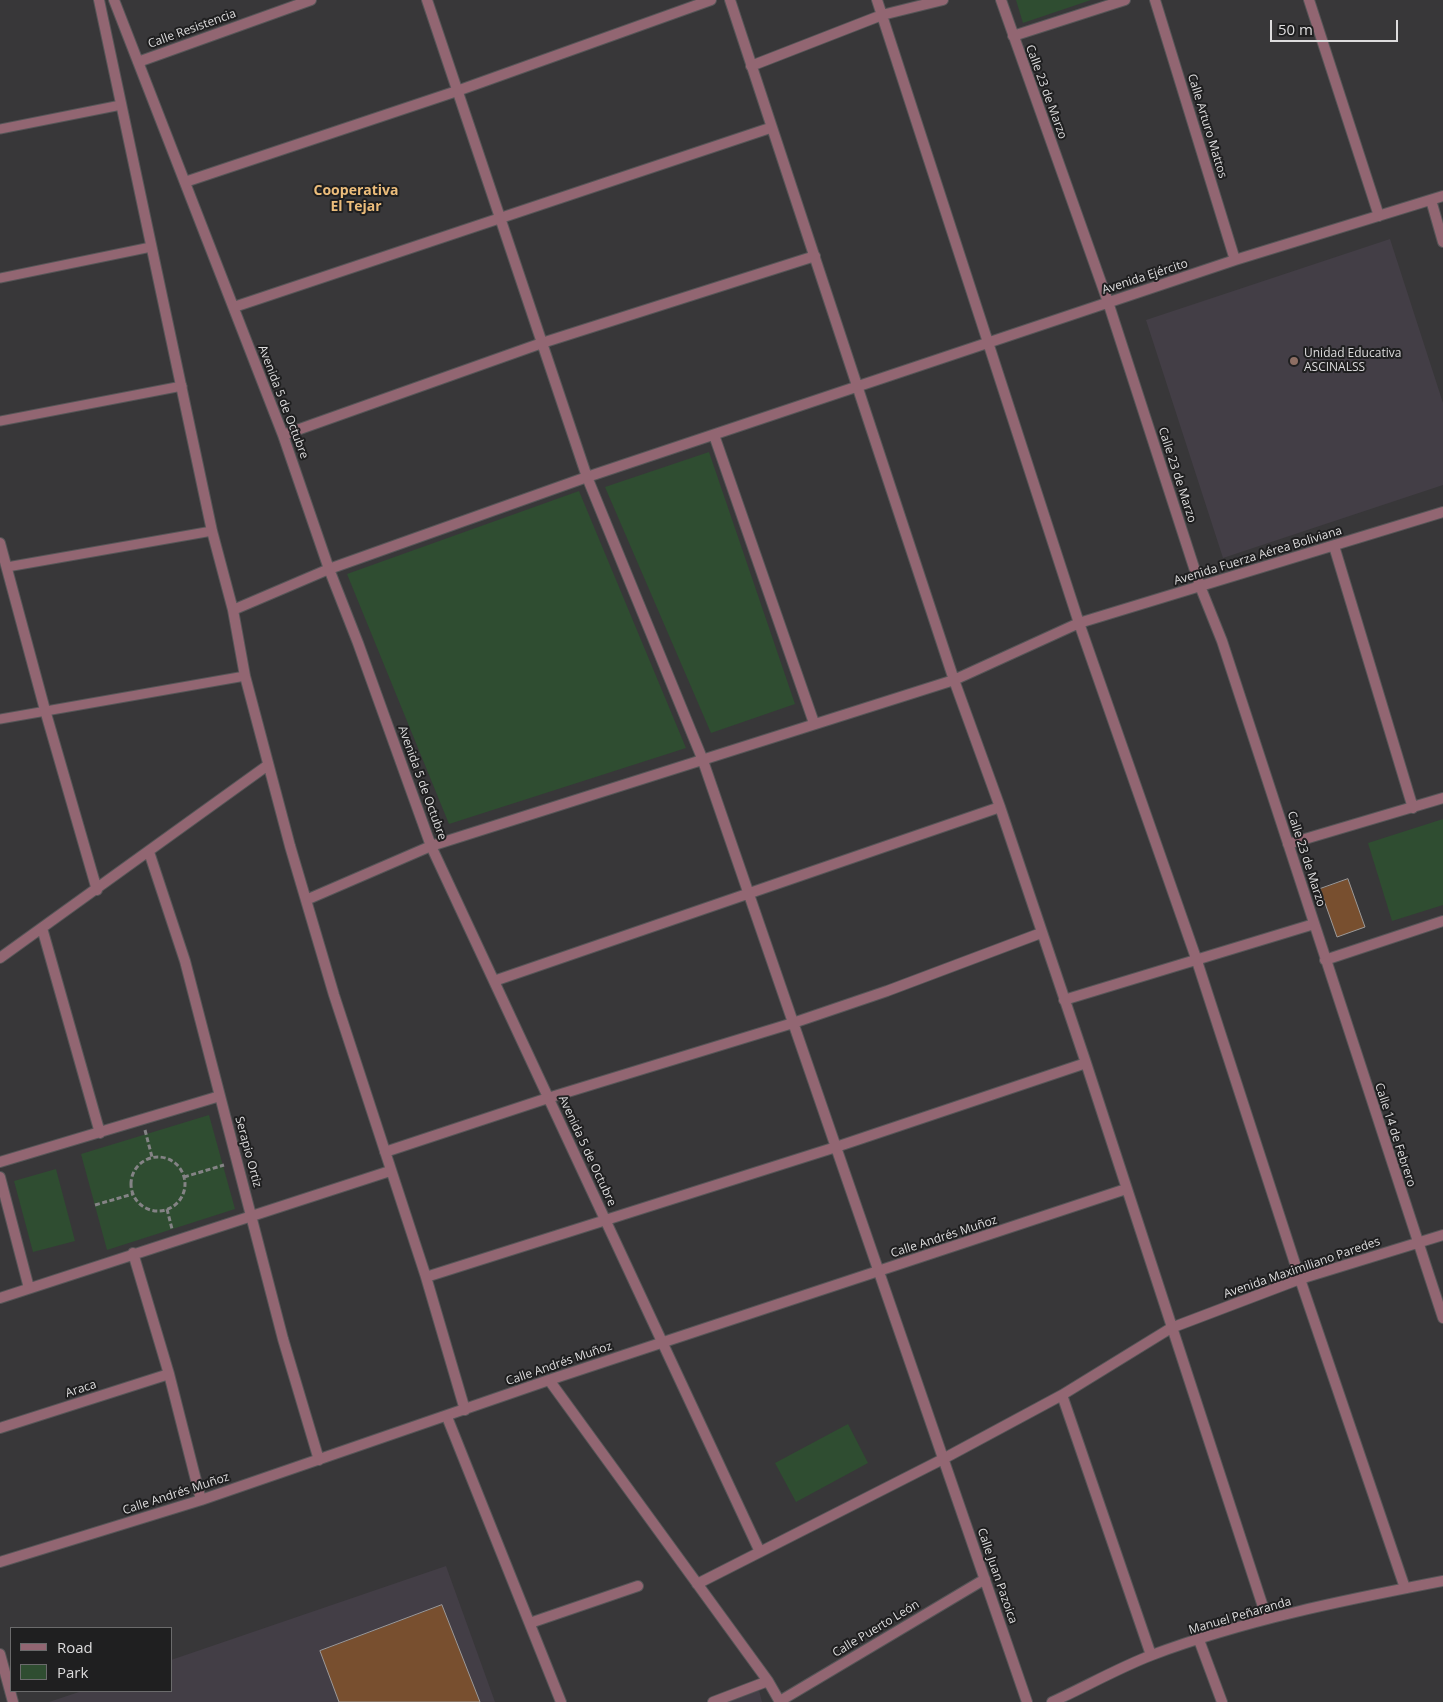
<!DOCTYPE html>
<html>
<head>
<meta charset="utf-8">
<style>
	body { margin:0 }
	#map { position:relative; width:1443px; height:1702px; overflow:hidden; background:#383739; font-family:"Open Sans",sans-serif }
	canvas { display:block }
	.legend { position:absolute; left:10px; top:1627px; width:162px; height:65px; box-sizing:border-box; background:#1f1f20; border:1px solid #6b6b6c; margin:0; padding:6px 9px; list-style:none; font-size:15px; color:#dddcdd }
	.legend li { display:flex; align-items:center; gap:10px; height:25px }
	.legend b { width:25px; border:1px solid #6b6b6c }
	.scale { position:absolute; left:1270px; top:20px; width:128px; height:22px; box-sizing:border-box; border:2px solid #dddcdd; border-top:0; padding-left:6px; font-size:15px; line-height:18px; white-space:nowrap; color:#dddcdd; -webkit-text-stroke:4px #1f1f20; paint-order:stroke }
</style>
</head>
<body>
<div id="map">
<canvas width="1443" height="1702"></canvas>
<ul class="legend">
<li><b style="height:6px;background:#926672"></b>Road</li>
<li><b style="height:14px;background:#2f4d31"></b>Park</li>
</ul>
<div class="scale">50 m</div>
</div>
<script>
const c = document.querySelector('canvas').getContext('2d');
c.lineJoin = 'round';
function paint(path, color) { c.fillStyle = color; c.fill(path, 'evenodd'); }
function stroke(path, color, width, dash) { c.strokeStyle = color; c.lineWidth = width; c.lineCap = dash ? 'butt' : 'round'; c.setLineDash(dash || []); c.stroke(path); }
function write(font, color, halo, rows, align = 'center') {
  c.font = font + ' "Open Sans",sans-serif'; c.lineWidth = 4; c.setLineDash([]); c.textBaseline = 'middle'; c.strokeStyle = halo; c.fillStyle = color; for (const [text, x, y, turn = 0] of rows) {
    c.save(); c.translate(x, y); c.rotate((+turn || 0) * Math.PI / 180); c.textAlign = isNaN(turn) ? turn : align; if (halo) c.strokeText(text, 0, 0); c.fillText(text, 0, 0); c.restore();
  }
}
const built = new Path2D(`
	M1390 239 1443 403V485L1223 558 1146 320Z
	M446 1566 495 1702H49L82 1691H171V1660Z
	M759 1690 762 1702H729Z`);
const green = new Path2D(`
	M1016 0H1091L1023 23Z
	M709 452 795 704 711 733 605 487Z
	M579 491 686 748 449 824 347 574Z
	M1443 819V905L1392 921 1368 843Z
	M209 1115 235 1209 107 1250 81 1154Z
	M56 1169 75 1241 33 1252 14 1181Z
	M848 1424 868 1463 796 1502 775 1463Z`);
const building = new Path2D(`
	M1348 879 1365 927 1337 937 1320 889Z
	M442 1605 480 1702H339L320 1651Z`);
const path = new Path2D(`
	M145 1130 152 1157
	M131 1184a27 27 0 1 1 54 0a27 27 0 1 1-54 0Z
	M184 1177 224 1165
	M95 1205 133 1194
	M167 1209 172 1229`);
const lane = new Path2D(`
	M0 129 121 105
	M0 278 151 247
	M0 421 182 386
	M7 567 212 531
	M0 719 245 676`);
const street = new Path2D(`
	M99 0 212 531 233 610 245 676 290 846 334 995 426 1277 465 1410
	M114 0 283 435 329 569 358 643 431 846 760 1552
	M427 0 587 477 702 758 1027 1702
	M730 0 954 680 1000 807 1086 1063 1267 1619
	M877 0 1079 623 1196 958 1300 1279 1405 1588
	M1001 0 1108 302 1200 586 1222 641 1443 1318
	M1155 0 1235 260
	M1309 0 1379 216
	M1013 36 1125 0
	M138 62 311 0
	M751 66 882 15 943 0
	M185 182 457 91 711 0
	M1431 200 1443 242
	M234 307 770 128
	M283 435 542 343 815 256
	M714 435 814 723
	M0 543 45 710 97 890
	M1334 546 1413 808
	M233 610 329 569 587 477 1235 260 1443 196
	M1288 844 1443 798
	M149 852 185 961 283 1339 319 1460
	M306 900 431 846 954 680 1079 623 1443 512
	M42 928 100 1133
	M0 958 268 765
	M1325 960 1443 921
	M494 981 1000 807
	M1064 1000 1314 924
	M385 1152 548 1098 793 1023 887 991 1041 933
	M0 1162 220 1096
	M0 1177 29 1288
	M133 1253 169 1374 201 1500
	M426 1277 836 1147 1086 1063
	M0 1298 390 1171
	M549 1380 768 1681 780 1702
	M1062 1395 1151 1655
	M447 1417 561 1702
	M0 1428 169 1374
	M0 1562 201 1500 549 1380 1126 1189
	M697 1584 943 1459 1062 1395 1171 1328 1300 1279 1443 1235
	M530 1623 638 1586
	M1199 1640 1222 1702
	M0 1654 13 1702
	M780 1701 985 1579
	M713 1702 768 1681
	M1052 1702C1085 1687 1118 1668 1152 1655 1245 1620 1345 1600 1443 1581`);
const markers = [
	[1294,361,5,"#8d6e63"]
];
const streetNames = [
	["Calle Resistencia",192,29,-20],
	["Calle 23 de Marzo",1046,92,70],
	["Calle Arturo Mattos",1207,126,73],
	["Avenida Ejército",1145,277,-18],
	["Avenida 5 de Octubre",283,402,69],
	["Calle 23 de Marzo",1177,475,72],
	["Avenida Fuerza Aérea Boliviana",1258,556,-17],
	["Avenida 5 de Octubre",422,783,70],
	["Calle 23 de Marzo",1306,859,72],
	["Calle 14 de Febrero",1395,1135,72],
	["Avenida 5 de Octubre",587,1151,65],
	["Serapio Ortiz",248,1152,75],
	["Calle Andrés Muñoz",944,1237,-18],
	["Avenida Maximiliano Paredes",1302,1268,-19],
	["Calle Andrés Muñoz",559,1364,-19],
	["Araca",81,1389,-18],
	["Calle Andrés Muñoz",176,1494,-18],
	["Calle Juan Pazoica",997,1576,71],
	["Manuel Peñaranda",1240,1616,-16],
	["Calle Puerto León",876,1629,-31]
];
const poiNames = [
	["Unidad Educativa",1304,354],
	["ASCINALSS",1304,368]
];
const neighbourhoodNames = [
	["Cooperativa",356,191],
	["El Tejar",356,207]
];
paint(built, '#433e46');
paint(green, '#2f4d31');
paint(building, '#784f2f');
stroke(building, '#9d9a99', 1);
stroke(lane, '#565557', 11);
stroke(street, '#565557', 12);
stroke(path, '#848385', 3, [5, 2.5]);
stroke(lane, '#926672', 9);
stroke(street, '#926672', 10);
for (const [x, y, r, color] of markers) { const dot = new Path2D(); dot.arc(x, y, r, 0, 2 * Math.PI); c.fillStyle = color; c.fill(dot); stroke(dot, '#1f1f20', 2); }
write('12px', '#dddcdd', '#1f1f20', streetNames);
write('12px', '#dddcdd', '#1f1f20', poiNames, 'left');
write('bold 14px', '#ecbd7b', '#1f1f20', neighbourhoodNames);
</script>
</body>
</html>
